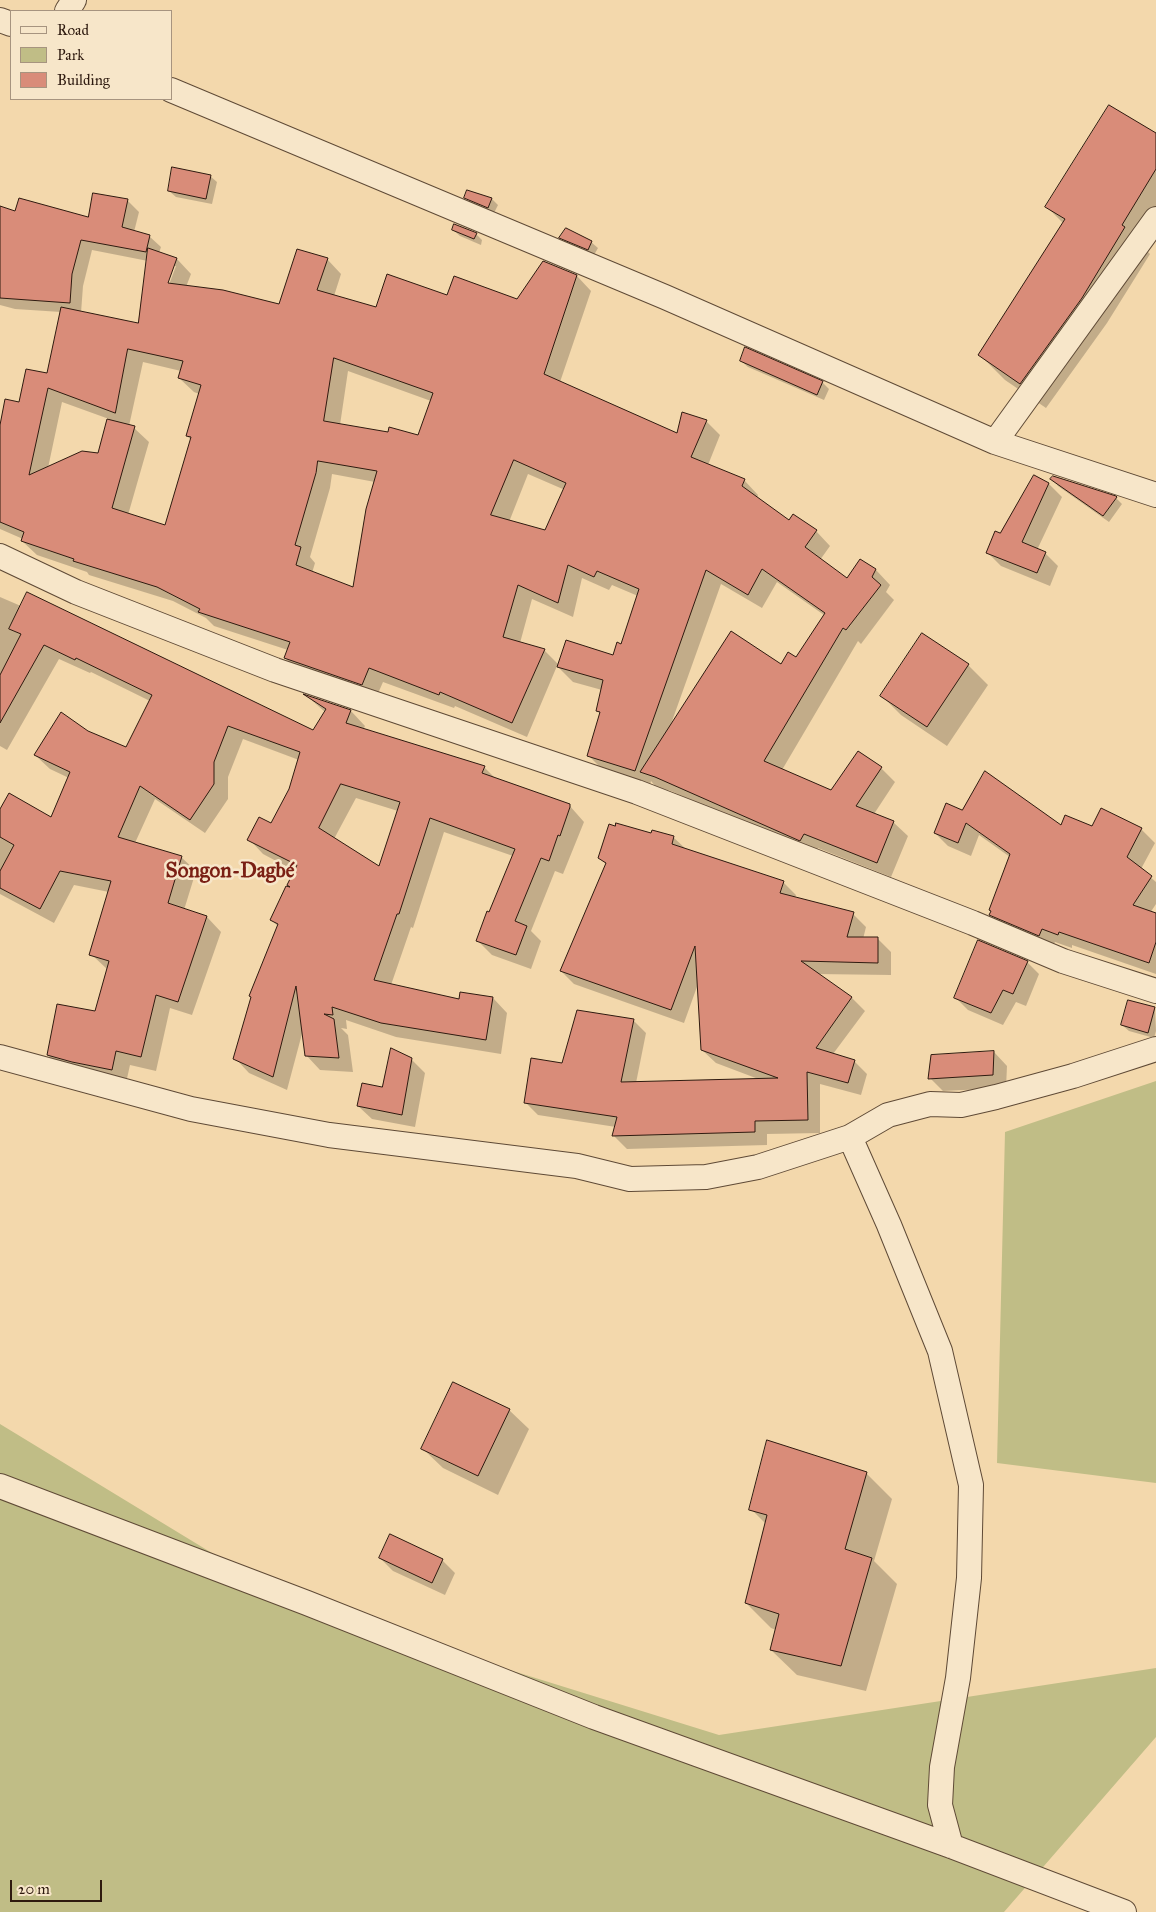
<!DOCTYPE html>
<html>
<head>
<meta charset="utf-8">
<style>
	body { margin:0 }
	#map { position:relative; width:1156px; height:1912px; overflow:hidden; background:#f3d8ac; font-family:"IM FELL Great Primer",serif }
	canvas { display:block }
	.legend { position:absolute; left:10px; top:10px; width:162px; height:90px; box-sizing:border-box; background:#f7e6c9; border:1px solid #a7947f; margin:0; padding:6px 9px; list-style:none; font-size:15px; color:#2e1a0f }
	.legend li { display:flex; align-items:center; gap:10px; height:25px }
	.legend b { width:25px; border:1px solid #a7947f }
	.scale { position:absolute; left:10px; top:1880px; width:92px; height:22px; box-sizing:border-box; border:2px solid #2e1a0f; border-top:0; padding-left:6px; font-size:15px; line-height:18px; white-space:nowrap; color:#2e1a0f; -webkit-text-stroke:4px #f7e6c9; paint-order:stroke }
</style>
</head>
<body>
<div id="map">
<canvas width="1156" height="1912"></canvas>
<ul class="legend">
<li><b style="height:6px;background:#f7e6c9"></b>Road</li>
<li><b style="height:14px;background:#c0bd86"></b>Park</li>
<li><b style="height:14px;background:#d98c79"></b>Building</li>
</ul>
<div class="scale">20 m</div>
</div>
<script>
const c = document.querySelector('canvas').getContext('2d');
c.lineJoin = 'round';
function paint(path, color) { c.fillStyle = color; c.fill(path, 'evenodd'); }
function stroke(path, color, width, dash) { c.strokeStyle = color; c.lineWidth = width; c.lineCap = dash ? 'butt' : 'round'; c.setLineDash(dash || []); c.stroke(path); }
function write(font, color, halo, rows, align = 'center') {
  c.font = font + ' "IM FELL Great Primer",serif'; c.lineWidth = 5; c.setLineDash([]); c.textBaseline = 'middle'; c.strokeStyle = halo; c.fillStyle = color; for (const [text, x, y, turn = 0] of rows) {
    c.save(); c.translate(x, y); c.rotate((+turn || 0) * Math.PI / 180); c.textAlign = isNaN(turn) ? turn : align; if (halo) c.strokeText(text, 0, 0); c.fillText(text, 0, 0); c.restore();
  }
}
const green = new Path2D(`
	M1156 1081V1483L997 1463 1005 1132Z
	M0 1424 294 1603 719 1735 1156 1668V1737L1004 1912H0Z`);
const shadow = new Path2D(`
	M1156 134V236L1147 251 1150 254 1107 323 1046 408 1005 380 980 355 1064 224 1047 207Z
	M210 176 217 182 212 204 176 197 169 191Z
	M468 191 492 199 498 205 494 213 472 204 466 198Z
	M128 201 139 212 134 232 149 236 161 247 159 253 177 259 191 274 186 287 280 306 327 259 341 274 334 296 376 309 448 297 517 300 544 262 577 276 591 291 560 382 678 435 706 421 720 435 708 465 744 480 758 495 757 498 789 522 816 531 830 546 820 560 848 579 860 561 876 570 890 585 886 592 894 600 861 644 858 641 782 770 831 792 881 768 895 782 874 814 893 822 908 836 891 877 818 848 815 855 671 791 656 787 651 781 650 785 603 770 588 755 601 714 598 711 602 690 573 682 557 666 527 737 455 706 454 708 383 682 376 698 300 673 285 658 288 650 214 626 206 618 173 601 89 575 87 572 37 555 22 541 23 539 0 529V431L20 404 48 375 61 312 15 309 0 305V208L16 212 88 219ZM92 250 148 261 139 325 81 313 83 286ZM173 266H176L167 290 165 289ZM143 362 181 371 179 378 194 392 199 394 187 436 191 440 166 527 128 515 149 442 134 428 129 426ZM348 371 431 401 418 437 340 425ZM62 402 109 419 99 454 48 468ZM332 474 375 482 354 589 312 573 315 563 310 557 330 488ZM528 474 565 490 546 532 509 522ZM582 578 609 590 612 585 638 596 622 645 613 656 559 665 544 650 520 643 532 599 573 617ZM777 582 824 615 796 659 671 724 721 584 762 608Z
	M453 230 476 234 482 240 481 245 460 236Z
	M561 238 591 242 598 248 594 255 567 244Z
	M741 361 822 382 829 389 824 400 748 367Z
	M1035 477 1049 484 1062 497 1037 550 1045 553 1058 566 1050 586 1001 566 988 553Z
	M1052 479 1116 498 1122 504 1109 522 1058 486Z
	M0 597 314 732 325 712 308 697 351 711 365 726 363 730 484 767 496 779 569 805 584 822 563 874 555 871 531 931 541 941 531 969 492 955 478 941 513 856 444 832 413 928 411 927 391 985 460 1000 461 994 493 998 507 1013 501 1054 396 1037 346 1020 347 1029 341 1028 348 1035 353 1072 320 1070 306 1055 303 1030 287 1090 249 1073 235 1058 279 927 271 920 293 889 295 871 263 854 249 839 272 825 290 789 299 760 243 739 228 777V799L205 833 155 799 135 843 181 857 196 871 184 910 207 917 221 932 192 1015 170 1008 156 1071 130 1065 126 1083 62 1070 48 1055 96 1012 108 970 91 954 109 892 74 885 54 923 0 894V811L51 819 69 778 50 769 35 755 87 732 127 748 150 701 91 672 90 673 59 659 7 750 0 746ZM356 798 398 811 380 868 334 839Z
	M923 635 968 665 988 685 947 746 901 715 882 696Z
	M963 811 1062 827 1141 829 1155 843 1141 869 1156 882V904L1150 913 1156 915V974L1072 945V948L1055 942 1052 948 1004 928 991 915 1010 857 979 835 971 856 948 846 935 833Z
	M651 835 673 837 687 850 783 882 796 895 795 898 853 914 866 927 863 939H878L891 952V975L816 974 852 998 865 1011 833 1054 854 1061 867 1074 861 1095 820 1084V1133L767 1134V1145L627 1149 614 1136 616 1127 538 1115 525 1102 633 1020 646 1033 636 1083 761 1080 716 1063 702 1050 698 984 684 1023 574 984 561 971 607 865 599 858Z
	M1027 962 1039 974 1026 1006 1016 1002 1003 1025 968 1010 955 997Z
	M1155 1008 1156 1031 1154 1038 1129 1031 1122 1025Z
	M994 1052 1007 1066 1006 1088 943 1091 930 1078Z
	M411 1059 425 1073 415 1127 372 1119 358 1106 383 1088Z
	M509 1410 529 1429 498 1495 443 1468 423 1449Z
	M866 1473 892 1499 874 1561 897 1584 866 1691 797 1675 771 1650 776 1630 771 1628 746 1603 766 1524 751 1509Z
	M380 1558 442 1560 455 1573 445 1595 393 1571Z`);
const building = new Path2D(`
	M1109 105 1156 133V169L1122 225 1125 227 1082 298 1020 384 978 355 1065 219 1045 207Z
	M172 167 211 175 206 199 168 191Z
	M467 190 492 198 488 208 464 198Z
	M93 193 128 199 122 227 150 235 146 252 81 240 72 274 70 303 0 298V206L15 211 19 198 88 217Z
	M454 224 477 233 474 239 452 230Z
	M566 228 592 241 588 250 559 238Z
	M148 248 177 258 168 283 223 290 279 304 297 249 328 258 317 290 376 307 387 274 447 295 454 276 517 299 543 261 577 275 544 374 677 433 682 412 707 420 691 457 745 479 742 486 789 520 793 514 817 530 805 547 847 578 860 559 876 569 872 577 881 585 846 630 843 628 764 761 831 790 858 751 882 767 856 806 894 821 877 863 804 834 800 841 655 777 640 772 731 631 781 664 788 652 796 657 825 613 762 569 748 595 706 570 635 771 587 756 600 712 596 711 603 680 557 667 566 640 613 655 617 642 621 644 639 589 597 571 594 577 568 565 558 603 518 585 503 637 545 649 512 723 440 692 439 695 369 668 362 685 284 658 290 642 198 612 200 609 157 587 73 561 74 559 21 541 24 532 0 522V425L5 399 19 402 26 369 47 373 61 307 138 323ZM128 349 183 361 178 378 201 385 186 436 191 437 165 525 112 508 135 426 107 419 98 453 82 451 29 475 48 388 115 413ZM334 358 433 393 418 435 389 427 388 432 324 421ZM514 460 566 483 545 530 491 515ZM318 461 377 471 366 509 353 587 296 565 301 547 295 545 316 473Z
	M745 347 823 381 817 395 740 361Z
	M1034 475 1049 483 1022 542 1046 552 1037 573 986 553 995 531 1000 533Z
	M1053 476 1116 496 1117 497 1103 516 1050 479Z
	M27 592 313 730 326 709 303 694 351 710 346 723 485 766 482 773 570 804V807L560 836 558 835 549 861 541 858 515 921 527 926 516 955 476 941 487 911 489 912 515 849 430 818 399 914H397L374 980 459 999 460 992 493 997 486 1040 381 1023 332 1007 333 1015 324 1014 334 1019 339 1058 305 1056 296 986 273 1077 233 1059 251 997 249 996 278 924 270 920 286 886 290 887 287 885 297 865 247 840 259 817 271 823 289 789 300 752 228 726 214 762V784L190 820 140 786 118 837 182 856 168 903 207 916 178 1002 156 995 141 1057 116 1051 112 1070 72 1062 47 1055 57 1004 95 1011 109 961 89 955 111 881 60 871 40 909 0 888V871L14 845 0 837V809L9 793 51 817 70 772 34 755 61 712 88 731 126 747 152 695 76 658 75 660 44 645 0 723V675L21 634 9 629ZM341 784 400 802 379 866 319 828Z
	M922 633 969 664 927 727 880 696Z
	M985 771 1061 825 1065 815 1092 826 1101 808 1142 828 1127 857 1152 876 1133 905 1156 913V942L1149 963 1059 932 1058 935 1042 929 1039 936 989 915 991 911 989 910 1010 854 966 823 958 843 934 833 946 803 962 810Z
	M616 823 651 833 652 830 674 836 672 844 784 881 780 893 854 912 847 937H878V963L801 961 852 997 816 1048 855 1060 848 1083 807 1072 808 1120 755 1121V1132L612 1136 617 1117 524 1103 531 1058 562 1063 577 1010 634 1019 621 1082 778 1078 701 1050 695 946 671 1010 560 971 606 863 598 858 609 824 615 826Z
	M978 940 1028 961 1013 994 1003 990 991 1013 954 998Z
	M1128 1000 1155 1007 1148 1033 1121 1025Z
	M391 1048 412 1058 402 1115 357 1106 362 1083 382 1087Z
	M994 1051 993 1075 928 1079 931 1055Z
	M453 1382 510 1409 478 1476 421 1449Z
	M767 1440 867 1472 845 1549 872 1558 841 1666 770 1650 779 1614 745 1603 767 1515 749 1510Z
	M390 1534 443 1559 432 1583 379 1558Z`);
const minor = new Path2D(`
	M67 11 74 0
	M0 20 11 24
	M171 90 665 297 995 442 1156 495
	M995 442 1156 219
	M0 556 76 592 275 670 637 792 973 923 1063 961 1156 991
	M0 1057 191 1109 329 1135 577 1166 630 1179 706 1177 758 1167 850 1137 888 1115 930 1104 961 1105 996 1097 1073 1076 1156 1049
	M850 1137 889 1225 940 1351 971 1485 969 1578 958 1678 942 1767 940 1805 951 1846
	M0 1486 307 1603 594 1717 951 1846 1124 1912`);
const neighbourhoodNames = [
	["Songon-Dagbé",230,872]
];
paint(green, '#c0bd86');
paint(shadow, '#0003');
paint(building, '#d98c79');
stroke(building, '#2e1a0f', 1);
stroke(minor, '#5f4a36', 26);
stroke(minor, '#f7e6c9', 24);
write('bold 21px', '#7a1f14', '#f7e6c9', neighbourhoodNames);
</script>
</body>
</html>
